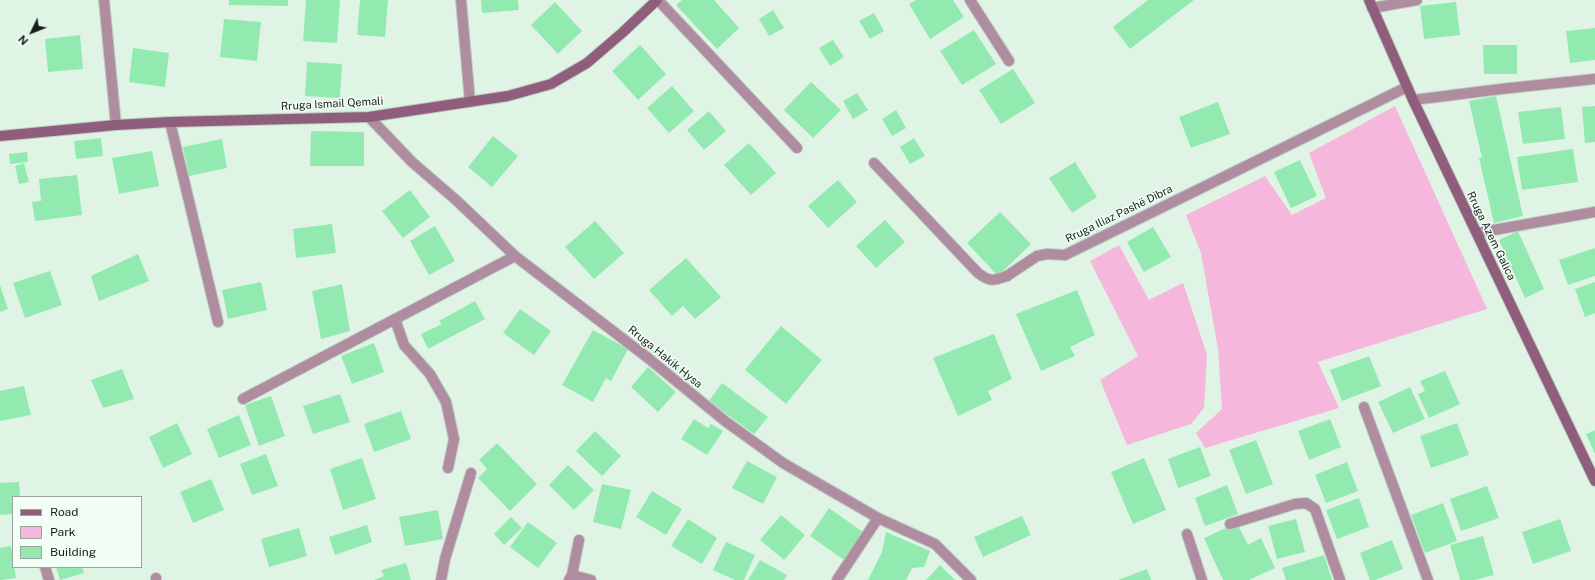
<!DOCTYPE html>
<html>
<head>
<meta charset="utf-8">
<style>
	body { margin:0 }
	#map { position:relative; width:1595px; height:580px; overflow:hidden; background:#e0f4e6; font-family:"Public Sans",sans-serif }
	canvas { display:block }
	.legend { position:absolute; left:12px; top:496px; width:130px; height:72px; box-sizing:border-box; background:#f3fff6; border:1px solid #9ba59e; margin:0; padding:5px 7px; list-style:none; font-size:12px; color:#171e19 }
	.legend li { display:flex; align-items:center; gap:8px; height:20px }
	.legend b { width:20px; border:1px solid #9ba59e }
	.north { position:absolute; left:12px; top:12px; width:40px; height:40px; -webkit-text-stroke:3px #f3fff6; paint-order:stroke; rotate:227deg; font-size:11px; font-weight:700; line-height:16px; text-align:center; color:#171e19 }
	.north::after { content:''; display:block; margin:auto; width:14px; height:18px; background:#171e19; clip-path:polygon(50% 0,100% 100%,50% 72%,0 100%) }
</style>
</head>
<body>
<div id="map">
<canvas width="1595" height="580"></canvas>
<ul class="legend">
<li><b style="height:5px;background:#905d7c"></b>Road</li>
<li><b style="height:11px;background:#f6b7dd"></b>Park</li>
<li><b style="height:11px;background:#92eab1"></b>Building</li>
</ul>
<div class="north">N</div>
</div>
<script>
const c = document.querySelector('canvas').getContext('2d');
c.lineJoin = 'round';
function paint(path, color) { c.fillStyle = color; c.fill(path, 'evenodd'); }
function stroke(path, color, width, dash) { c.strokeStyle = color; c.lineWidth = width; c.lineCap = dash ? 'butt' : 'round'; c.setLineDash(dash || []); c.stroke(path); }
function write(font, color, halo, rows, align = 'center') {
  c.font = font + ' "Public Sans",sans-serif'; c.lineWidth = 3; c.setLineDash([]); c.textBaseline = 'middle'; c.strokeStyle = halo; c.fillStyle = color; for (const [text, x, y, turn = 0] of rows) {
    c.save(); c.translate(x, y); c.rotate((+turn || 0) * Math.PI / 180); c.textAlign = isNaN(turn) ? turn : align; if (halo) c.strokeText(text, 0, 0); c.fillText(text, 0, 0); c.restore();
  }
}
const green = new Path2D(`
	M1395 106 1487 309 1318 362 1339 408 1205 448 1196 433 1222 409 1218 349 1201 253 1186 215 1265 176 1292 215 1326 198 1309 153Z
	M1119 245 1149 300 1183 283 1207 355 1204 408 1191 424 1127 445 1100 380 1138 356 1090 261Z`);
const building = new Path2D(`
	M229 0H288V6L229 5Z
	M306 0H340L337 43 303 41Z
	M360 0H388L385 37 357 35Z
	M481 0H518L519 10 482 13Z
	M682 0H714L739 28 717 49 676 5Z
	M916 0H953L964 17 930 39 909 4Z
	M1148 0H1194L1130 49 1113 27Z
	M555 2 582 31 558 54 531 25Z
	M1456 2 1460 35 1424 39 1420 6Z
	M773 10 784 28 769 36 759 19Z
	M874 13 884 31 870 39 859 21Z
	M224 19 261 22 257 61 220 57Z
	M1595 28V60L1570 63 1566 31Z
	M974 30 996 64 962 85 940 51Z
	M80 35 83 69 48 72 45 39Z
	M833 40 844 57 830 66 819 48Z
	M640 45 666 74 638 100 612 71Z
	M1483 45H1517V74H1484Z
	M133 48 169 53 165 87 129 82Z
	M307 62 342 64 340 98 305 96Z
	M1013 69 1035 103 1001 124 979 90Z
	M811 82 841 110 813 138 784 110Z
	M672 86 694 111 669 133 647 108Z
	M857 93 868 110 853 119 843 101Z
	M1496 96 1523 216 1494 223 1479 158H1482L1469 101Z
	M1218 102 1230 134 1191 148 1179 117Z
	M1595 106V142L1585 143 1582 107Z
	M1561 107 1565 139 1523 144 1518 112Z
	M896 110 906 128 892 136 882 119Z
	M709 111 726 131 704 150 687 130Z
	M311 131 364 132V166H310Z
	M493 136 518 156 492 187 468 167Z
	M101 138 103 156 76 159 74 141Z
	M914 138 925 156 910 164 900 147Z
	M222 139 227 168 189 176 183 147Z
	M749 143 776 173 751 195 724 165Z
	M1573 149 1578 182 1522 190 1517 157Z
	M152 151 159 186 119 194 112 158Z
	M27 152 28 162 10 164 9 154Z
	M1300 160 1317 196 1291 208 1274 172Z
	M1075 162 1097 197 1072 213 1049 178Z
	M24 163 29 182 19 184 15 166Z
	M77 175 82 215 35 221 32 202 41 201 39 179Z
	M838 180 857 202 828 228 808 206Z
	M410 190 430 217 403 238 382 211Z
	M1000 212 1031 244 998 276 967 243Z
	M885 220 905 242 876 268 856 246Z
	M595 221 624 253 594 279 565 247Z
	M332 224 336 253 296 258 293 229Z
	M435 226 455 261 429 275 410 241Z
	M1153 227 1171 257 1144 272 1127 242Z
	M1518 231 1544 289 1525 298 1499 240Z
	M1595 248V276L1568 285 1559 260Z
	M138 254 149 281 99 301 91 276Z
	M686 258 721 297 695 319 683 306 672 316 649 290Z
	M50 271 62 305 25 318 13 283Z
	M261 282 267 310 228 319 222 290Z
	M1595 282V313L1585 317 1575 289Z
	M342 284 350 331 321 339 312 291Z
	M0 285 8 309 0 312Z
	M1077 290 1095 335 1070 347 1075 356 1041 371 1016 314Z
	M475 301 485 319 428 349 421 334 442 324 439 321Z
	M520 309 551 331 534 355 503 333Z
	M781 326 822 360 786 404 745 370Z
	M593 330 628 349 611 381 606 378 593 402 562 385Z
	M994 334 1012 379 988 391 992 400 958 416 933 358Z
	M374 343 384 372 352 384 341 356Z
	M1369 356 1381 386 1342 401 1330 370Z
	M648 367 676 392 658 412 631 387Z
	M122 369 134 399 103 408 91 380Z
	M1445 371 1460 404 1429 418 1418 394 1425 391 1420 381Z
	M722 383 768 417 754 434 709 401Z
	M24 386 31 415 0 421V391Z
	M1410 387 1425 419 1393 433 1378 402Z
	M340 394 350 422 313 434 303 406Z
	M271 396 285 436 259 446 245 405Z
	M401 411 411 439 374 452 364 424Z
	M239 415 251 445 219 458 207 429Z
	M694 419 708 428 711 424 723 431 707 455 681 439Z
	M1330 419 1341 447 1309 460 1298 431Z
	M177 423 192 454 163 468 149 437Z
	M1457 423 1469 455 1431 468 1420 436Z
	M1595 430V454L1586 434Z
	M595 431 621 456 602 476 576 451Z
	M1256 440 1273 484 1246 494 1229 450Z
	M497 443 537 484 510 511 478 478 487 469 479 460Z
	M1200 447 1211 476 1178 488 1168 459Z
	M266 454 278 486 252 495 240 464Z
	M362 458 376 499 343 510 330 469Z
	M1144 458 1166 510 1133 524 1111 472Z
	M747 461 777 477 763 504 732 488Z
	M1347 462 1358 491 1326 503 1315 475Z
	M568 465 594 490 574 510 549 485Z
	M211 479 224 510 193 523 180 492Z
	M19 482 20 497H13V514L0 515V483Z
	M602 484 631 490 621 529 593 522Z
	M1227 485 1238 514 1205 526 1195 498Z
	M1487 486 1499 518 1461 531 1450 499Z
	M652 491 682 509 666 535 636 517Z
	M1359 498 1369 527 1337 539 1326 510Z
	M1443 503 1457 541 1425 553 1411 515Z
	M829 508 863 532 844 560 810 536Z
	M438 510 443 539 405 546 399 517Z
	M781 515 805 535 784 560 760 540Z
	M1022 516 1031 535 983 557 974 537Z
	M511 517 522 528 504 545 494 534Z
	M688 519 717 538 702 564 671 546Z
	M1296 519 1305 552 1277 559 1268 526Z
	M1560 519 1571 551 1533 564 1522 532Z
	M528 522 557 543 538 568 510 547Z
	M1237 523 1248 545 1261 538 1275 568 1249 580H1223L1204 538Z
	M367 525 372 542 335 555 329 537Z
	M299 528 307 556 269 567 261 539Z
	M886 532 930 551 924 567 912 568 906 580H868L882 552Z
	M1483 536 1494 575 1475 580H1460L1450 545Z
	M1392 540 1403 569 1375 580H1370L1360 553Z
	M726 542 755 555 744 580H735L713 570Z
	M11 546 16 578 0 580V548Z
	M1324 555 1332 580H1286L1282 568Z
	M760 560 787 575 784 580H748Z
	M406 563 411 580H374L384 576 381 570Z
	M940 565 955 580H926Z
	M56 567H82L84 573 60 580Z
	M1147 569 1151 580H1118Z`);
const lane = new Path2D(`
	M104 0 116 125
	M461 0 470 102
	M658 0 797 148
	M970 0 1009 61
	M1372 8 1417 0
	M1413 100 1501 89 1595 79
	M170 122 218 322
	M874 163 978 273C990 282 993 281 1007 276
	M1477 233 1595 212
	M395 319 404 345 430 374 446 402 454 439 448 468
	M1187 534 1202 580
	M45 567 49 580
	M156 578V580
	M441 580 445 559 471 473`);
const street = new Path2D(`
	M369 117 412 162 456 200 515 256 648 358 725 421 783 463 878 518 935 544 971 580
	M1007 276 1037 256 1047 254 1065 255 1407 87
	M243 399 515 256
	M1364 407 1428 580
	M1230 524 1295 504 1306 503 1315 509 1340 580
	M572 575 591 580
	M569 580 572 575 579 540
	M837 580 878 518`);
const secondary = new Path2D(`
	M1369 0 1413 100 1595 481
	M0 136 116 125 170 122 369 117 508 96 551 84 587 63 622 33 657 0`);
const streetNames = [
	["Rruga Ismail Qemali",332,104,-3],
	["Rruga Iliaz Pashë Dibra",1119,214,-26],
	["Rruga Azem Galica",1491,236,64],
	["Rruga Hakik Hysa",665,357,39]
];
paint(green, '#f6b7dd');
paint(building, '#92eab1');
stroke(lane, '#bccdc1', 12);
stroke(street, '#bccdc1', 12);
stroke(secondary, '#bccdc1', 12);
stroke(lane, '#b08ca1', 10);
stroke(street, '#b08ca1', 10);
stroke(secondary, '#905d7c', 10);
write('11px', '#171e19', '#f3fff6', streetNames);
</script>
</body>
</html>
